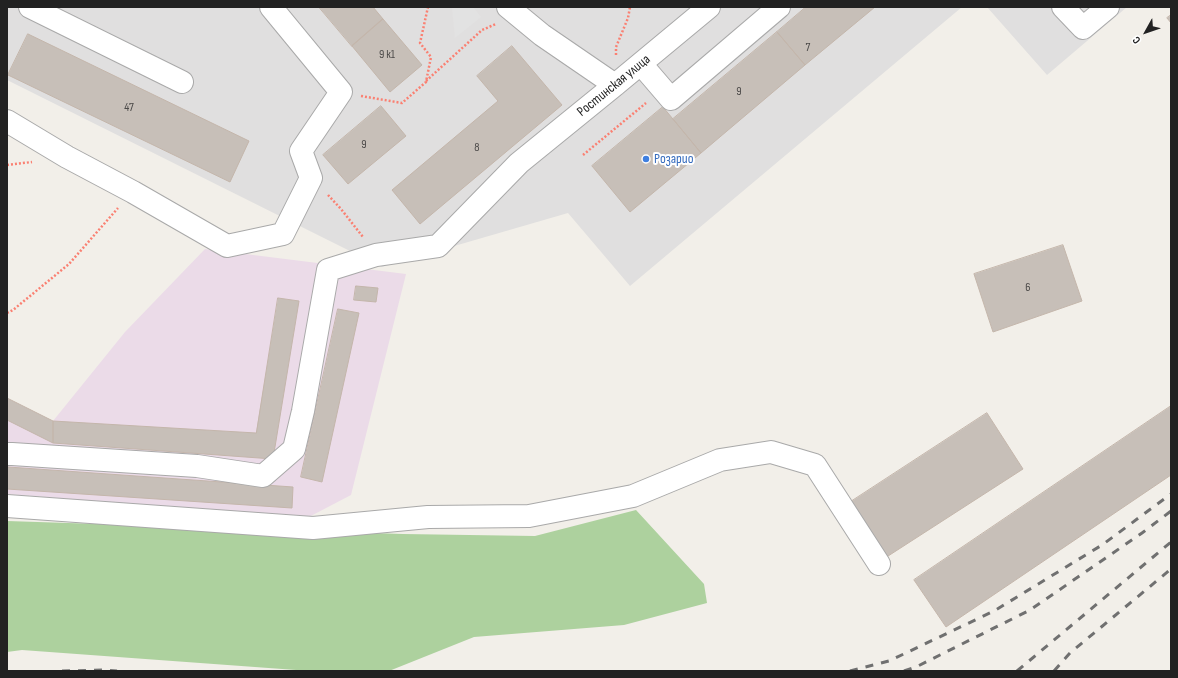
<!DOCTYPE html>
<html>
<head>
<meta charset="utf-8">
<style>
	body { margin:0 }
	#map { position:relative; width:1178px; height:678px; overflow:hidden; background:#f2efe9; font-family:"Sofia Sans Condensed",sans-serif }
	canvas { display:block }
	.frame { position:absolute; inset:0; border:8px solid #222; pointer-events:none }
	.north { position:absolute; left:1126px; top:12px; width:40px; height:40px; -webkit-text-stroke:3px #fff; paint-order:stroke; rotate:230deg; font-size:11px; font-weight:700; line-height:16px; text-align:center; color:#222 }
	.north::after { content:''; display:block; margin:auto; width:14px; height:18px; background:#222; clip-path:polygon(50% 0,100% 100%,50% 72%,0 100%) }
</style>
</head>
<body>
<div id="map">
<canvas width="1178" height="678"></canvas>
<div class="frame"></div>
<div class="north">С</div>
</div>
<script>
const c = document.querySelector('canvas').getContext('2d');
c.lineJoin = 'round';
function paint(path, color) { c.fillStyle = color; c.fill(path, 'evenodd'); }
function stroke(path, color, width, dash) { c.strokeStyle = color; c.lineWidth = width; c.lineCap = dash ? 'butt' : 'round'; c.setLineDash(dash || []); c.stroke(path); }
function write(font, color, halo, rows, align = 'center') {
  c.font = font + ' "Sofia Sans Condensed",sans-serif'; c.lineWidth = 4; c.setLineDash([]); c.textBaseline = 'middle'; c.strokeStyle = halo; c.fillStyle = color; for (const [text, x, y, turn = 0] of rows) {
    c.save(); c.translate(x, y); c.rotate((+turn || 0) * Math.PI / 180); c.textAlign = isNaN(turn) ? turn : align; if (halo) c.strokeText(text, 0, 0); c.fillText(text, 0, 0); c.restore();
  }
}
const residential = new Path2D(`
	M7 7H962L630 286 568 213 382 267 7 80Z
	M987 7H1127L1047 75Z`);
const industrial = new Path2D(`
	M205 249 406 274 351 495 307 518 7 494V398L53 421 125 332Z`);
const forest = new Path2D(`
	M636 510 704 584 707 603 624 625 474 637 389 671 296 670 22 650 7 652V521L403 534 535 536Z`);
const parking = new Path2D(`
	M452 7H473L481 17 455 38Z`);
const building = new Path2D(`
	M319 7H373L383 19 352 46Z
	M806 7H875L805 65 777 32Z
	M1171 15V23L1167 18Z
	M383 19 422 65 390 92 352 46Z
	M777 32 805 65 701 153 673 119Z
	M28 34 249 141 230 182 8 75Z
	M512 46 562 105 420 224 392 190 498 101 477 76Z
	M381 106 406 136 348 184 323 155Z
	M663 107 701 153 630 212 592 166Z
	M1063 245 1082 301 993 332 974 274Z
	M356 286 378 288 376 302 354 300Z
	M278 298 299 301 273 459 53 443V421L256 433Z
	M338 309 359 313 322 482 301 477Z
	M7 398 53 421V443L7 420Z
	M1171 406V475L946 627 914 580Z
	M987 413 1023 469 885 558 849 503Z
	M8 467 293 487 292 508 7 489Z`);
const path = new Path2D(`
	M616 55V47L628 18 630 7
	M426 81 482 30 496 24
	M361 96 402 103 426 82 431 57 420 43 428 7
	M583 155 646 103
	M7 165 32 162
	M328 195 341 209 363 237
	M7 313 13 310 69 264 118 208`);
const minor = new Path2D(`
	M30 7 182 82
	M508 7 542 35 615 85
	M1063 7 1083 28 1108 7
	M641 64 671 99 779 7
	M7 121 67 157 133 192 227 246 283 234 311 178 301 151 341 92 271 7
	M7 454H12L197 466 263 476 294 449 303 411 328 270 376 255 438 246 519 163 615 85 709 7
	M7 506 313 528 428 517 529 516 633 496 720 460 771 452 815 465 879 564`);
const rail = new Path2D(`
	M62 671 105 670 117 671
	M850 671 889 661 994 611 1102 545 1171 494
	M904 671 918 666 1030 610 1142 533 1171 511
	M1017 671 1171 542
	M1054 671 1070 653 1171 569`);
const markers = [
	[646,159,4,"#3f7fe0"]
];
const numberNames = [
	["7",808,48],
	["9 к1",387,55],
	["9",739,92],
	["47",129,108],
	["9",364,145],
	["8",477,148],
	["6",1028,288]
];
const streetNames = [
	["Ростинская улица",614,86,-39]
];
const shopNames = [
	["Розарио",654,159]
];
paint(residential, '#e0dfdf');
paint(industrial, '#ebdbe8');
paint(forest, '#add19e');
paint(parking, '#e2e2e2');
paint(building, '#c7bfb8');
stroke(building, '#c4b6ab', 1);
stroke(minor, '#a9a9a9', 24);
stroke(path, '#fa8072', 2.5, [2, 2]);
stroke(minor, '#fff', 22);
stroke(rail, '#707070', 3, [8, 8]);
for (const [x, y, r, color] of markers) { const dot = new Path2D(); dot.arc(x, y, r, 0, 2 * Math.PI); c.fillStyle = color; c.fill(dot); stroke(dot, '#fff', 1.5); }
write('12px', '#4b4948', null, numberNames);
write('14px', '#222', '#fff', streetNames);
write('14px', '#366cbe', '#fff', shopNames, 'left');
</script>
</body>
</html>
